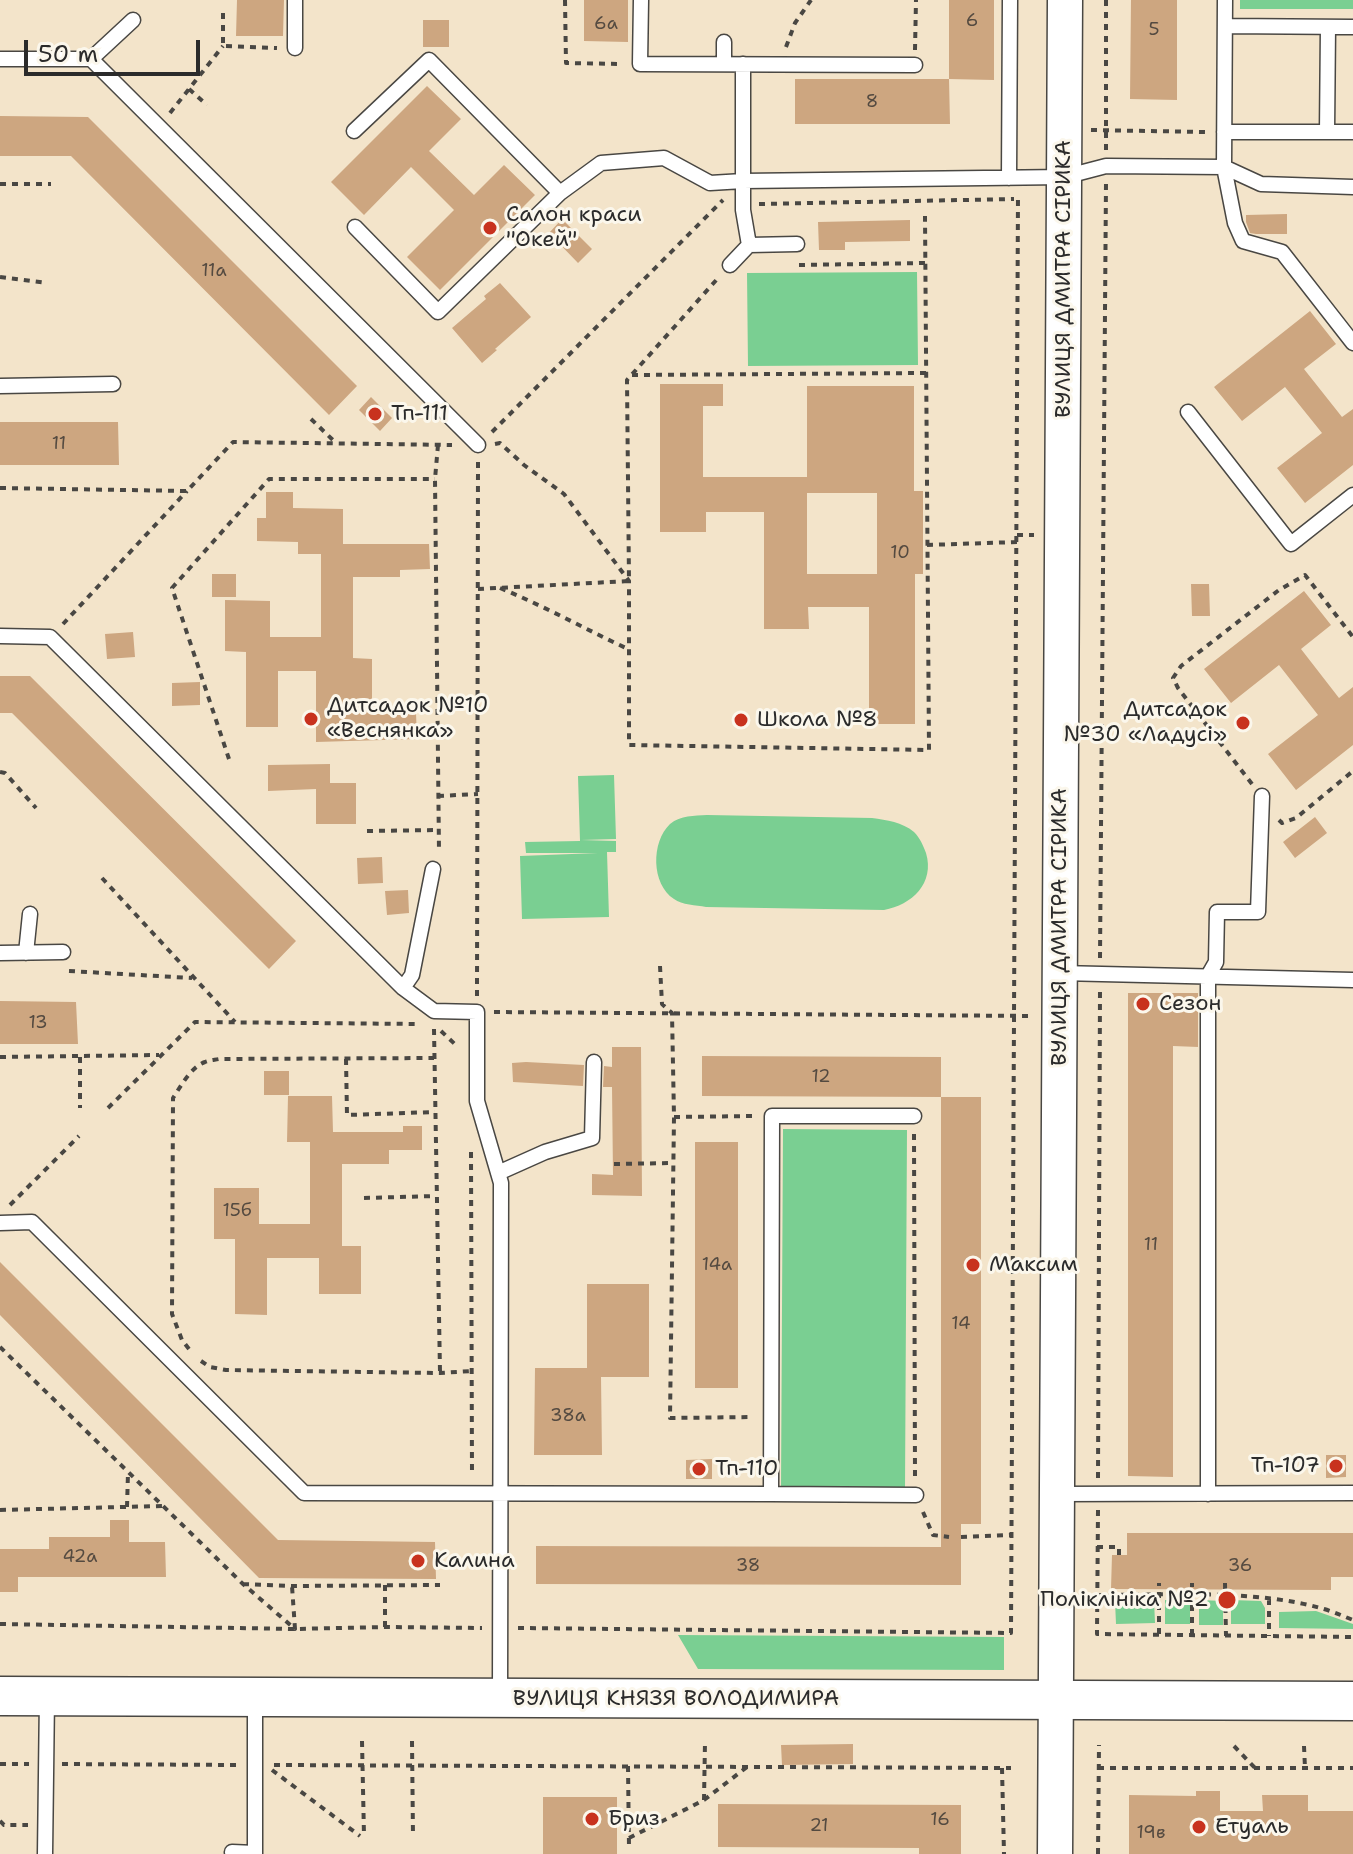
<!DOCTYPE html>
<html>
<head>
<meta charset="utf-8">
<style>
	body { margin:0 }
	#map { position:relative; width:1353px; height:1854px; overflow:hidden; background:#f3e4ca; font-family:"Shantell Sans",sans-serif }
	canvas { display:block }
	.scale { position:absolute; left:24px; top:40px; width:176px; height:36px; box-sizing:border-box; border:4px solid #2b2b2b; border-top:0; padding-left:10px; font-size:24px; line-height:28px; white-space:nowrap; color:#2b2b2b; -webkit-text-stroke:6px #fbf7ec; paint-order:stroke }
</style>
</head>
<body>
<div id="map">
<canvas width="1353" height="1854"></canvas>
<div class="scale">50 m</div>
</div>
<script>
const c = document.querySelector('canvas').getContext('2d');
c.lineJoin = 'round';
function paint(path, color) { c.fillStyle = color; c.fill(path, 'evenodd'); }
function stroke(path, color, width, dash) { c.strokeStyle = color; c.lineWidth = width; c.lineCap = dash ? 'butt' : 'round'; c.setLineDash(dash || []); c.stroke(path); }
function write(font, color, halo, rows, align = 'center') {
  c.font = font + ' "Shantell Sans",sans-serif'; c.lineWidth = 6; c.setLineDash([]); c.textBaseline = 'middle'; c.strokeStyle = halo; c.fillStyle = color; for (const [text, x, y, turn = 0] of rows) {
    c.save(); c.translate(x, y); c.rotate((+turn || 0) * Math.PI / 180); c.textAlign = isNaN(turn) ? turn : align; if (halo) c.strokeText(text, 0, 0); c.fillText(text, 0, 0); c.restore();
  }
}
const green = new Path2D(`
	M1240 0H1353V9H1240Z
	M917 272 918 365 748 366 747 273Z
	M614 775 616 839 581 840 616 841V852H607L609 917 522 919 520 856 598 853H526L525 842 580 841 578 776Z
	M707 815 872 818C887 820 902 822 914 832 920 838 923 845 926 853 935 883 912 905 884 910L706 907C696 905 682 905 674 899 651 884 651 842 670 824 681 815 694 816 707 815Z
	M783 1129 907 1130 905 1488 781 1487Z
	M1154 1600 1155 1623 1116 1624 1115 1601Z
	M1165 1600 1190 1601V1624H1165Z
	M1199 1600 1223 1601V1625H1199Z
	M1231 1600 1261 1601 1265 1608V1624H1231Z
	M1316 1611 1353 1624V1629L1279 1628V1612Z
	M678 1635 1004 1637V1670L698 1669Z`);
const building = new Path2D(`
	M237 0H284L283 36H236Z
	M584 0H628V42L584 41Z
	M949 0H994V80L949 79Z
	M1131 0H1177V100L1130 99Z
	M423 20H449V47H423Z
	M795 79H949L950 124H795Z
	M427 86 461 119 429 151 474 195 504 165 535 195 440 290 407 257 454 210 411 167 364 215 331 182Z
	M0 116 88 117 357 386 329 415 71 156H0Z
	M1287 214V234H1256L1250 233 1246 222V215Z
	M562 219 592 249 578 263 549 233Z
	M910 220V241L845 242V250H819L818 222Z
	M500 283 531 317 495 349 497 350 482 363 452 328 486 299 484 296Z
	M1310 311 1336 344 1304 369 1342 417 1353 409V465L1305 503 1277 468 1322 433 1285 387 1242 421 1214 387Z
	M660 384H723V406H703V477H807V574H877V493H807V386H914V491H923V574H915V724H869V607H808L809 629H764V512H706V532H660Z
	M371 397 392 418 380 431 359 410Z
	M0 422H118L119 465H0Z
	M266 492H293V508L343 509V544H429L430 569 400 570V577H353V658L372 659V714L416 713 417 739 316 742V671H278V727H246V652L225 651V600L270 601V637H321V554H298V542L257 541V518H266Z
	M212 574H236V597H212Z
	M1191 584H1209L1210 616H1192Z
	M1304 591 1331 625 1301 649 1339 698 1353 687V745L1296 790 1268 754 1318 715 1279 665 1231 703 1204 669Z
	M133 632 135 657 107 659 105 634Z
	M0 676H30L296 941 269 969 12 713H0Z
	M200 682V705L172 706V683Z
	M330 764V783H356V824H316V789L268 791V765Z
	M1315 817 1327 833 1295 858 1283 842Z
	M382 857 383 883 358 884 357 858Z
	M408 890 409 913 387 915 385 891Z
	M1128 993H1198V1047L1173 1046V1477L1128 1476Z
	M0 1001 76 1002 78 1044H0Z
	M612 1047H641L642 1196 592 1195V1174L613 1175 612 1087H603L604 1066 612 1067Z
	M702 1056 941 1057V1097L702 1096Z
	M526 1062 584 1065 583 1086 513 1082 512 1063Z
	M264 1071H289V1095H264Z
	M288 1096H332L333 1132H403V1126H422V1150H389V1164H342V1246H361V1294H319V1258H267V1315L235 1314V1239H214V1188H259V1224H310V1142H287Z
	M941 1097H981V1524H961V1585L536 1584V1546L941 1547Z
	M695 1142H738V1388H695Z
	M0 1262 278 1540 435 1542 436 1579 259 1578 0 1315Z
	M587 1284H649V1377H601L602 1455H534L535 1368H587Z
	M1326 1455H1346V1477L1326 1478Z
	M712 1459V1479H686V1460Z
	M110 1520H129V1542H165L166 1577H18V1592H0V1549H49V1537H110Z
	M1127 1533H1353V1577H1331V1590L1111 1589 1112 1555H1127Z
	M853 1744V1764L782 1765 781 1745Z
	M1196 1791H1220V1811H1263L1262 1795H1308V1811H1353V1854H1129V1795L1196 1796Z
	M543 1797H617V1854H543Z
	M718 1804 961 1805V1854H919V1848L718 1847Z`);
const path = new Path2D(`
	M565 0 566 63 622 64
	M223 13V46L277 48
	M786 47 795 23 811 0
	M915 50 916 0
	M189 89 207 105
	M170 113 223 46
	M1091 130 1206 132
	M1106 150V0
	M0 184H51
	M759 204 1014 199
	M799 265 926 263
	M0 277 47 283
	M632 375 926 373
	M311 419 335 442
	M492 432 723 200
	M495 444 500 443 524 465 564 494 629 581V745L929 750 925 216
	M438 445 435 479 439 852
	M0 488 187 491 233 442 452 445
	M1017 535H1034
	M927 545 1017 542
	M500 588C544 606 585 629 628 649
	M478 589 629 581 627 380 719 277
	M63 624 187 491
	M229 759 172 588 269 479H435
	M0 772 5 773 36 808
	M1252 784 1178 688 1173 678 1181 666 1279 590 1305 575 1353 637
	M438 796 478 794
	M1279 820 1282 823 1296 818 1353 771
	M367 831 439 830
	M102 878 235 1022
	M1100 958 1106 182
	M660 966 662 1004 672 1013 674 1117 670 1418 752 1417
	M69 971 192 978
	M477 996 478 461
	M494 1012 1033 1016
	M434 1029 440 1372
	M441 1031 458 1047
	M0 1057 159 1055
	M80 1057V1108
	M346 1059 347 1115 435 1112
	M108 1108 195 1022 419 1024
	M674 1117 756 1116
	M914 1134 915 1477
	M471 1152 472 1475
	M614 1164 674 1163
	M364 1198 436 1196
	M10 1205 79 1136
	M0 1347 243 1584 295 1629 292 1586
	M189 1349 182 1340 172 1314 173 1098C181 1086 191 1067 205 1062 210 1060 214 1060 219 1059L434 1058
	M201 1361 210 1367 226 1370 440 1373 472 1371
	M1098 1478 1100 990
	M127 1507 128 1473
	M0 1510 162 1506
	M1098 1510 1097 1634 1353 1637
	M923 1512 933 1535 949 1537
	M961 1537 1010 1535
	M1097 1547H1119V1555
	M1225 1583 1226 1636
	M243 1584 292 1586 440 1585
	M385 1585V1627
	M1097 1595C1169 1595 1256 1589 1324 1609 1334 1612 1343 1616 1353 1620
	M1269 1599V1636
	M0 1624 295 1629 385 1627 482 1628
	M518 1628 1011 1633 1018 194
	M1159 1634V1583
	M1192 1635V1583
	M362 1741 364 1836
	M412 1741 413 1837
	M1234 1746 1255 1768
	M1304 1746 1305 1768
	M0 1764H29
	M62 1764 237 1765
	M274 1765 1011 1768
	M628 1766 629 1847
	M1002 1768 1004 1854
	M1098 1768H1353
	M272 1770 360 1836
	M704 1800 747 1767
	M0 1821 4 1825H28
	M629 1838 704 1800 705 1742
	M1098 1854 1099 1745`);
const service = new Path2D(`
	M641 0 640 64 915 65
	M1225 26 1353 27
	M1328 27 1327 132H1353
	M295 48V0
	M0 59H91L478 445
	M91 59 133 20
	M724 64V42
	M743 64V181L1064 177 1106 166 1224 167 1225 0
	M354 131 429 60 560 193 601 163 664 158 710 183 743 181V210L749 245 730 265
	M1224 132H1327
	M1224 167 1235 223 1243 241 1282 252 1353 343
	M1224 167 1261 184 1353 187
	M1009 178 1010 0
	M355 227 438 312 560 193
	M749 245 797 244
	M0 386 113 384
	M1188 412 1291 544 1353 495
	M0 636 50 637 403 988 434 1011 477 1012V1101L501 1183 500 1695
	M0 953 63 952
	M26 953 30 914
	M1060 973 1353 980
	M403 988 412 975 433 869
	M498 1173 545 1152 592 1138 594 1062
	M0 1223 32 1222 304 1493 771 1494 772 1116H914
	M771 1494 916 1495
	M1058 1494 1353 1493
	M1208 1494V976L1216 962 1217 912H1258L1262 796
	M232 1852 255 1853
	M45 1854 47 1696
	M255 1854V1697`);
const tertiary = new Path2D(`
	M1055 1854 1065 0`);
const secondary = new Path2D(`
	M0 1696 1353 1701`);
const markers = [
	[490,228,8,"#c8321e"],
	[375,414,8,"#c8321e"],
	[311,719,8,"#c8321e"],
	[741,720,8,"#c8321e"],
	[1243,723,8,"#c8321e"],
	[1143,1004,8,"#c8321e"],
	[973,1265,8,"#c8321e"],
	[1336,1466,8,"#c8321e"],
	[699,1469,8,"#c8321e"],
	[418,1561,8,"#c8321e"],
	[1227,1600,10,"#c8321e"],
	[592,1819,8,"#c8321e"],
	[1199,1827,8,"#c8321e"]
];
const numberNames = [
	["6",972,21],
	["6а",606,24],
	["5",1154,30],
	["8",872,102],
	["11а",214,271],
	["11",59,444],
	["10",900,553],
	["13",38,1023],
	["12",821,1077],
	["15б",237,1211],
	["11",1151,1245],
	["14а",717,1265],
	["14",961,1324],
	["38а",568,1416],
	["42а",80,1557],
	["38",748,1566],
	["36",1240,1566],
	["16",940,1820],
	["21",819,1826],
	["19в",1151,1833]
];
const poiNames = [
	["Салон краси",506,215],
	["\"Окей\"",506,240],
	["Тп-111",391,414],
	["Дитсадок №10",327,706],
	["«Веснянка»",327,731],
	["Дитсадок",1227,710,"right"],
	["№30 «Ладусі»",1227,735,"right"],
	["Школа №8",757,720],
	["Сезон",1159,1004],
	["Максим",989,1265],
	["Тп-107",1320,1466,"right"],
	["Тп-110",715,1469],
	["Калина",434,1561],
	["Поліклініка №2",1209,1600,"right"],
	["Бриз",608,1819],
	["Етуаль",1215,1827]
];
const streetNames = [
	["ВУЛИЦЯ ДМИТРА СІРИКА",1064,279,-90],
	["ВУЛИЦЯ ДМИТРА СІРИКА",1060,927,-90],
	["ВУЛИЦЯ КНЯЗЯ ВОЛОДИМИРА",676,1699]
];
paint(green, '#7acf92');
paint(building, '#cda680');
stroke(service, '#494743', 17);
stroke(tertiary, '#494743', 37);
stroke(secondary, '#494743', 41);
stroke(path, '#494743', 4, [6, 6]);
stroke(service, '#fff', 14);
stroke(tertiary, '#fff', 34);
stroke(secondary, '#fff', 38);
for (const [x, y, r, color] of markers) { const dot = new Path2D(); dot.arc(x, y, r, 0, 2 * Math.PI); c.fillStyle = color; c.fill(dot); stroke(dot, '#fbf7ec', 3); }
write('18px', '#544a40', null, numberNames);
write('22px', '#2b2b2b', '#fbf7ec', poiNames, 'left');
write('22px', '#2b2b2b', '#fbf7ec', streetNames);
</script>
</body>
</html>
